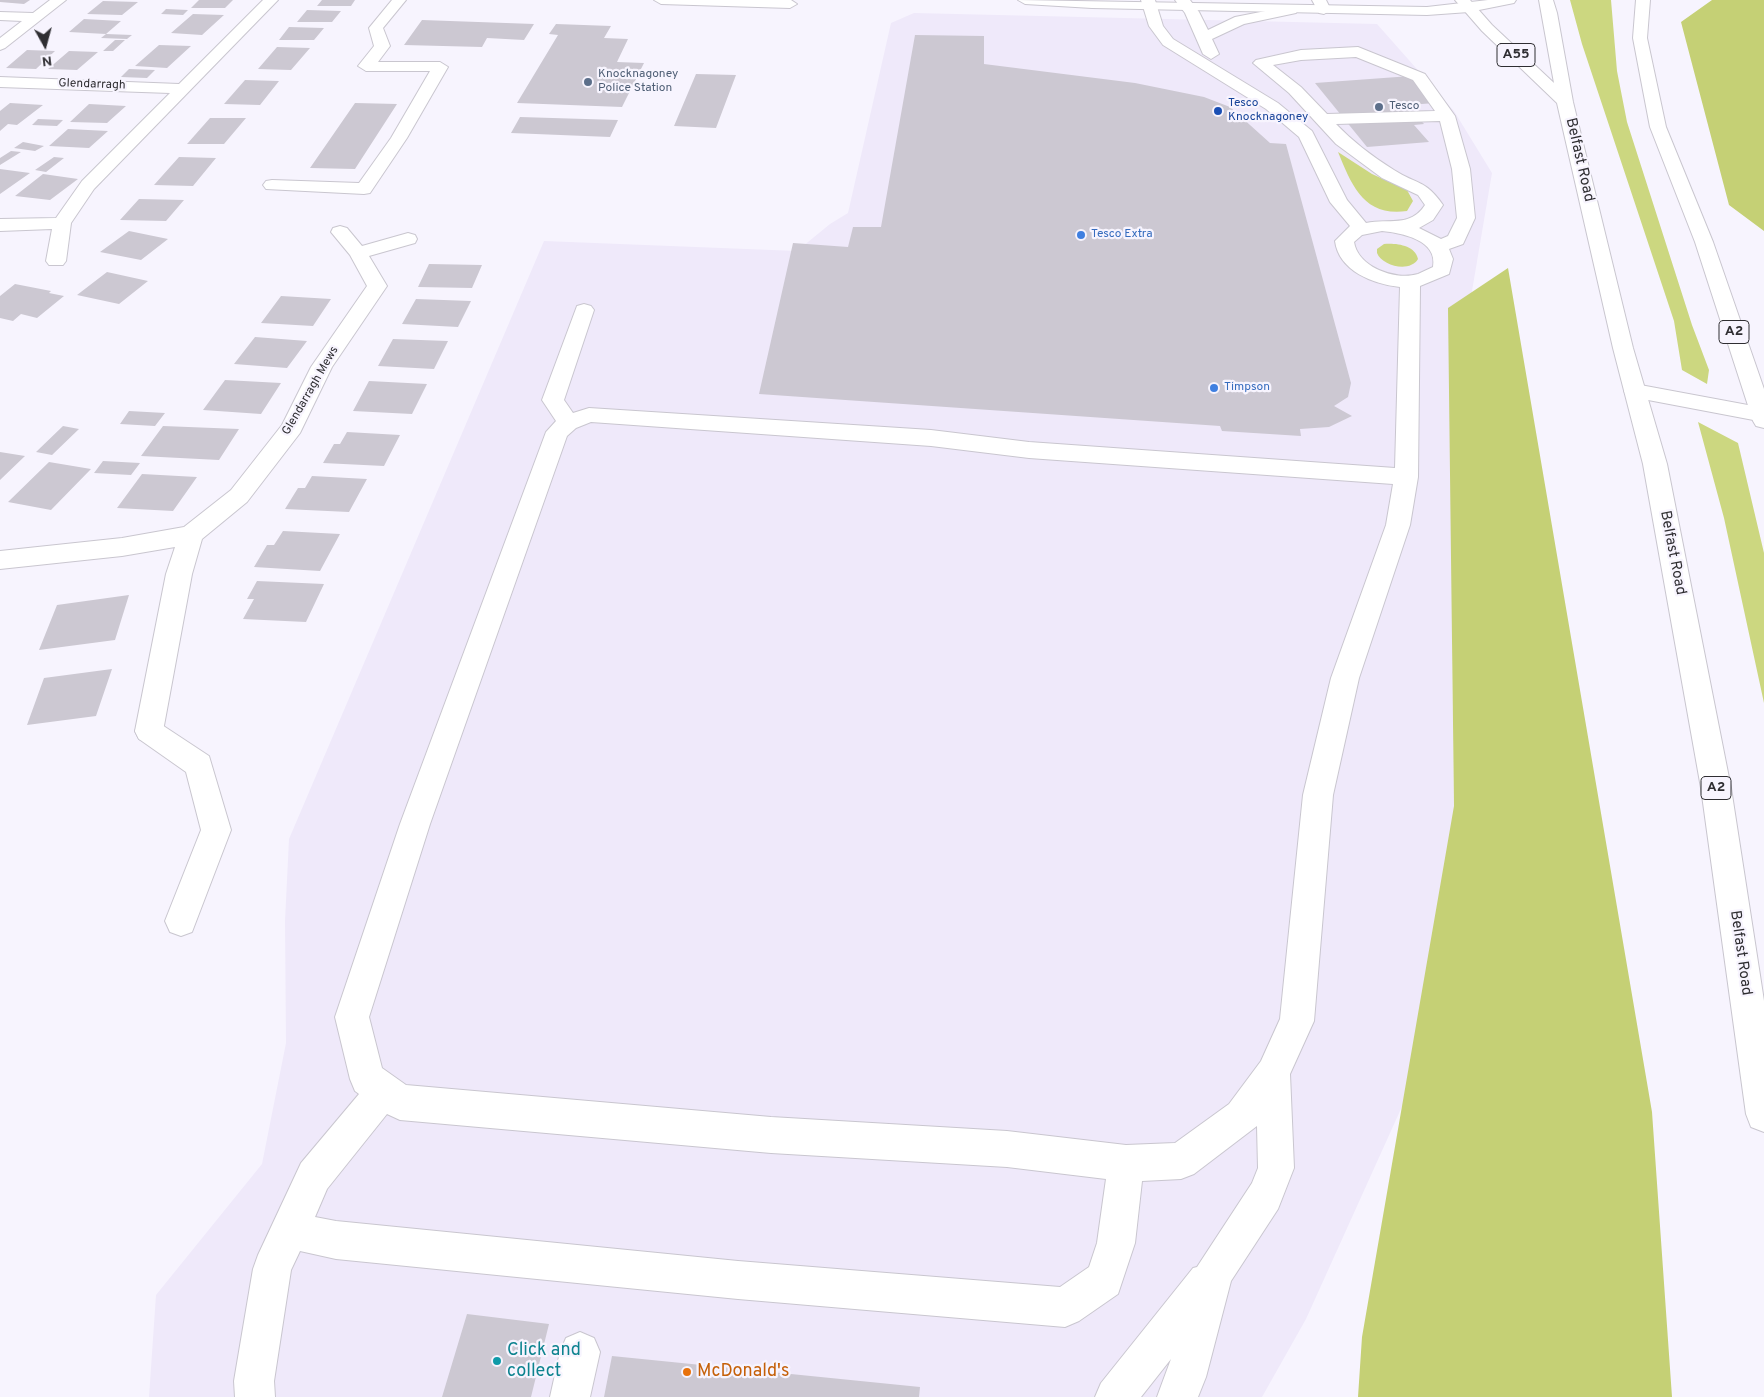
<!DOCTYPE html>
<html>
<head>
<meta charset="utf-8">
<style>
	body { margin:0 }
	#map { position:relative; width:1764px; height:1397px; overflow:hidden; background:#f7f4fe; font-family:Overpass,sans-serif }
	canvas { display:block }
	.north { position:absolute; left:20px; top:20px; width:50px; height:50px; -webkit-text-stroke:4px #f7f4fe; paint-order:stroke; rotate:173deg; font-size:14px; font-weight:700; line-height:20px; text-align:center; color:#2f2e32 }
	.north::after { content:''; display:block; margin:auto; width:18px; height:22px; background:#2f2e32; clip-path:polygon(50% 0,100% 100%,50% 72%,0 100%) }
</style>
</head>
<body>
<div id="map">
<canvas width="1764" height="1397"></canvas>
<div class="north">N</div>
</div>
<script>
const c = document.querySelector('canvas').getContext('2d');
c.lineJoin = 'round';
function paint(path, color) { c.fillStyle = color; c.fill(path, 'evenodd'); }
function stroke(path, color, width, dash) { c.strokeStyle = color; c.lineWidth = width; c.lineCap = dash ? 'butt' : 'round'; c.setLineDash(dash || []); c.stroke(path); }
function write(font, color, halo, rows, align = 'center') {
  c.font = font + ' Overpass,sans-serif'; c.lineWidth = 4.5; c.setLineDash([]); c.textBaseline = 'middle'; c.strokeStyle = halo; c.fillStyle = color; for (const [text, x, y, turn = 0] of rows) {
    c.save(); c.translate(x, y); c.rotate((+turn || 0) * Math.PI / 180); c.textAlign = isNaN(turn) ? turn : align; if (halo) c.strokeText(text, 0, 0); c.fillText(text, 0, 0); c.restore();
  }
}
const built = new Path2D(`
	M914 13 1377 24 1454 111 1492 173 1452 409 1461 506 1452 635 1456 987 1306 1319 1262 1397H149L156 1295 262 1164 286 1043 285 921 289 839 544 241 797 251 830 224 848 213 891 23Z`);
const green = new Path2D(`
	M1570 0H1611L1617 71 1627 122 1692 325 1709 370 1707 384 1682 370 1674 321 1582 44Z
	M1338 152 1372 174 1407 190 1413 201 1407 211C1364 217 1352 186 1338 152Z
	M1384 244C1396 243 1415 245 1418 259 1410 273 1382 266 1377 253V249Z
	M1698 422 1738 443 1764 553V703L1724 518Z`);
const forest = new Path2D(`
	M1712 0H1764V231L1729 205 1681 22Z
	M1508 268 1652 1112 1672 1397H1358L1362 1337 1454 806 1448 308Z`);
const building = new Path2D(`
	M0 0H30L24 4 0 2Z
	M199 0H233L225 8H191Z
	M322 0H355L351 6H317Z
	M103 1 138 2 122 15 87 14Z
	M166 9 188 10 183 15 161 14Z
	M307 10 341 11 332 22H297Z
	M193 14 224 15 202 35 171 33Z
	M84 19 121 21 106 34 69 32Z
	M422 20 534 24 524 40 487 38 482 47 404 45Z
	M556 24 611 26 604 38 628 39 617 62 644 63 622 107 517 103 558 35 549 34Z
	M289 27 324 28 314 40H279Z
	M106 34 132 35 127 39 101 38Z
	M915 35 984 36V64L1135 83 1204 97 1230 107 1270 143 1286 144 1351 383 1348 397 1334 406 1352 416 1329 427 1300 429 1301 436 1222 431 1220 426 759 394 793 243 848 247 853 227H881Z
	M115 40H125L113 51H103Z
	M159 45 191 46 167 68 135 66Z
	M277 47 310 48 291 70 258 69Z
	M27 50 55 51 36 69 6 68Z
	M69 51 98 52 77 70 48 69Z
	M129 69 155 70 147 78 121 77Z
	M696 74 736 75 716 128 674 126Z
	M1411 76 1436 103 1407 105 1424 124 1414 125 1429 142 1367 147 1315 83Z
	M245 80 279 81 260 105 224 104Z
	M10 103 43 105 17 125 8 124 0 131V111Z
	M355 103 397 104 355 169 310 168Z
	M89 104 126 106 107 123 70 122Z
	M520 117 618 120 610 137 511 133Z
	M210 118H246L224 144H187Z
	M38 119 63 120 57 126 32 125Z
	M68 129 108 131 89 148 49 146Z
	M23 142 44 146 35 151 14 148Z
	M11 151 21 152 0 165V158Z
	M54 157 64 158 46 172 35 170Z
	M179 157 216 158 193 186 154 185Z
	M0 169 30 173 0 194Z
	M43 174 78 179 50 200 15 196Z
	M139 199 184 200 166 221 120 220Z
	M129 231 168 239 141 260 100 252Z
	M429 264 482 265 472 288 418 287Z
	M107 272 148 281 119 304 77 295Z
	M15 284 51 291 49 293 64 296 37 318 21 314 13 321 0 318V296Z
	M281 296 331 299 313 326 261 323Z
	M416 299 471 301 458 327 402 324Z
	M255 337 307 341 287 368 234 364Z
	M393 339 448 341 434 369 378 366Z
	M225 380 281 383 261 414 203 410Z
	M369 381 427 384 412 414 353 411Z
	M129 411 165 413 155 426 120 424Z
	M63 426 79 429 52 455 36 452Z
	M163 426 239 429 219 460 141 456Z
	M347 432 400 435 384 466 323 463 334 444H340Z
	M0 452 25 456 0 480Z
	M103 461 140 463 131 475 94 473Z
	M49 462 91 469 51 510 8 502Z
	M142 474 197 477 173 511 117 508Z
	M312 476 367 479 349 512 285 509 298 488H305Z
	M283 531 340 534 320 571 254 567 267 545H274Z
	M257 581 324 584 306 622 243 619 254 599H247Z
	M129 595 115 640 39 650 57 605Z
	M112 669 96 716 27 725 44 678Z
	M467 1314 549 1324 531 1397H442Z
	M612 1356 920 1387 919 1397H604Z`);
const lane = new Path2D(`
	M392 0H406L383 28 390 46 378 62H440L448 67 407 138 370 193 364 194 266 189 263 185 266 181 272 180 359 183 391 138 430 71H366L358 66 374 46 369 28Z
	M654 0H791L797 4 790 8 661 4Z
	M1141 0H1155L1163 26 1173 39 1278 103 1312 131 1347 200 1366 223C1389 218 1410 228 1425 205L1418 195 1382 178 1336 144 1289 93 1253 63 1256 60 1301 50 1358 47 1425 74 1455 116 1470 169 1475 218 1463 244 1449 249 1453 259 1449 274 1420 286 1418 477 1410 525 1359 678 1333 795 1314 1021 1290 1074 1294 1168 1278 1209 1231 1281 1206 1377 1198 1397H1157L1171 1359 1141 1397H1095L1101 1383 1193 1268 1197 1267 1252 1183 1258 1168 1257 1126 1194 1174 1181 1179 1142 1181 1135 1243 1118 1294 1079 1321 1065 1327 738 1299 336 1259 300 1251 291 1270 274 1381 275 1397H235L234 1381 253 1269 258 1255 301 1163 359 1094 355 1091 350 1079 335 1017 400 824 546 432 556 421 542 400 577 306 584 304 591 306 594 310 564 400 573 413 589 408 931 430 1029 442 1395 468 1400 287C1373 284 1339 271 1335 241L1350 226 1330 202 1299 137 1266 109 1163 45 1149 26ZM1356 57 1413 80 1435 111 1327 114 1301 87 1273 65 1301 60ZM1440 121 1452 169 1457 218 1448 236 1441 239 1419 228 1433 220 1443 205C1425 179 1417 185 1394 170 1373 157 1352 141 1336 124ZM1382 231C1402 233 1438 240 1433 267 1428 269 1423 272 1418 274 1395 281 1358 267 1354 242L1362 235ZM591 422 931 446 1029 458 1393 484 1386 525 1331 678 1303 795 1280 1019 1261 1061 1229 1104 1175 1143 1126 1145 1007 1131 771 1117 406 1085 382 1068 369 1017 430 824 567 436 576 428ZM387 1114 400 1120 771 1153 1007 1167 1106 1179 1097 1243 1089 1267 1060 1287 738 1261 336 1221 315 1217 327 1189Z
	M1175 0H1190L1199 12 1208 30 1235 17 1291 6 1298 10 1296 13 1244 24 1212 39 1219 54 1211 59 1203 54 1185 13Z
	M1635 384 1764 408V422L1627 396 1624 391 1627 386Z
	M149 719 159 723 209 756 231 830 192 932 181 936 170 932 165 921 201 830 186 772 139 739 135 731 139 723Z
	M580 1332 594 1338 600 1352 590 1397H550L560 1352 566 1338Z`);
const street = new Path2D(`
	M50 0H66L5 48 0 50V38L22 21 0 20V12L33 13Z
	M263 0H278L94 189 71 223 66 261 63 265H49L46 261 52 229 0 231V219L56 218 82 181 170 93 0 87V77L179 84Z
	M1312 0H1326L1331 10 1324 14 1319 13Z
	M340 226 347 228 362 246 408 233 415 235 417 239 415 243 369 256 387 286 332 367 300 433 247 502 202 539 192 574 163 731 159 739 149 743 139 739 135 731 166 574 175 547 122 556 0 569V551L122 538 184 527 231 490 282 425 311 367 367 286 350 255 331 232 333 228Z`);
const secondary = new Path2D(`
	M1018 0 1427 7 1488 0H1516L1514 3 1469 12 1427 15 1092 8 1025 4Z`);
const highway = new Path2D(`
	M1455 0H1470L1492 25 1554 83 1539 0H1553L1557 13 1573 102 1633 348 1667 464 1731 788 1764 1001V1132L1751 1127 1746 1114 1701 788 1643 464 1613 348 1557 103 1482 31Z
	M1636 0H1650L1647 38 1666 127 1713 242 1764 389V428L1756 426 1753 421 1695 242 1650 127 1633 38Z`);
const markers = [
	[588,82,5,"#5c6f8a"],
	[1379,107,5,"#5c6f8a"],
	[1218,111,5,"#1a4fb4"],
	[1081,235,5,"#3f7fe0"],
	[1214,388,5,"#3f7fe0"],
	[497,1361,5,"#0f9aa8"],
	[687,1372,5,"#e8710a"]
];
const farServicenames = [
	["Knocknagoney",598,75],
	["Police Station",598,89],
	["Tesco",1389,107]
];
const farStreetnames = [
	["Glendarragh",92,85,2],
	["Glendarragh Mews",311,391,-60]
];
const farTransitnames = [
	["Tesco",1228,104],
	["Knocknagoney",1228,118]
];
const farShopnames = [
	["Tesco Extra",1091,235],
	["Timpson",1224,388]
];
const shields = [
	[1516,55,38],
	[1734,332,30],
	[1716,788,30]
];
const shieldNames = [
	["A55",1516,55],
	["A2",1734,332],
	["A2",1716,788]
];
const streetNames = [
	["Belfast Road",1579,160,77],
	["Belfast Road",1672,553,79],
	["Belfast Road",1740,953,82]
];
const nearCulturenames = [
	["Click and",507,1351],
	["collect",507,1372]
];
const nearFoodnames = [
	["McDonald's",697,1372]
];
paint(built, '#efe9fa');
paint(green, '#ccd780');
paint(forest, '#c5d075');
paint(building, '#ccc8d2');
stroke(lane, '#c9c6cf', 2);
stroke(street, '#c9c6cf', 2);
stroke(secondary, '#c9c6cf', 2);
stroke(highway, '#c9c6cf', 2);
paint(lane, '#fff');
paint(street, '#fff');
paint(secondary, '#fff');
paint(highway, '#fff');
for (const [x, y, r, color] of markers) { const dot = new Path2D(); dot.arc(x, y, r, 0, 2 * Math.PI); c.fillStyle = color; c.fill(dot); stroke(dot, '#f7f4fe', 2); }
write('12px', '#4e5e75', '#f7f4fe', farServicenames, 'left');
write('12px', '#2f2e32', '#f7f4fe', farStreetnames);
write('12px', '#164399', '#f7f4fe', farTransitnames, 'left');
write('12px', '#366cbe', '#f7f4fe', farShopnames, 'left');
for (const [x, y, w] of shields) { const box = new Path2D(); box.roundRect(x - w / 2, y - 11.5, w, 23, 4); c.fillStyle = '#f7f4fe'; c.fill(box); stroke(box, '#2f2e32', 1); }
write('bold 14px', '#2f2e32', null, shieldNames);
write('15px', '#2f2e32', '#f7f4fe', streetNames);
write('18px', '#0d838f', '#f7f4fe', nearCulturenames, 'left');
write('18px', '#c56008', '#f7f4fe', nearFoodnames, 'left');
</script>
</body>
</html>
